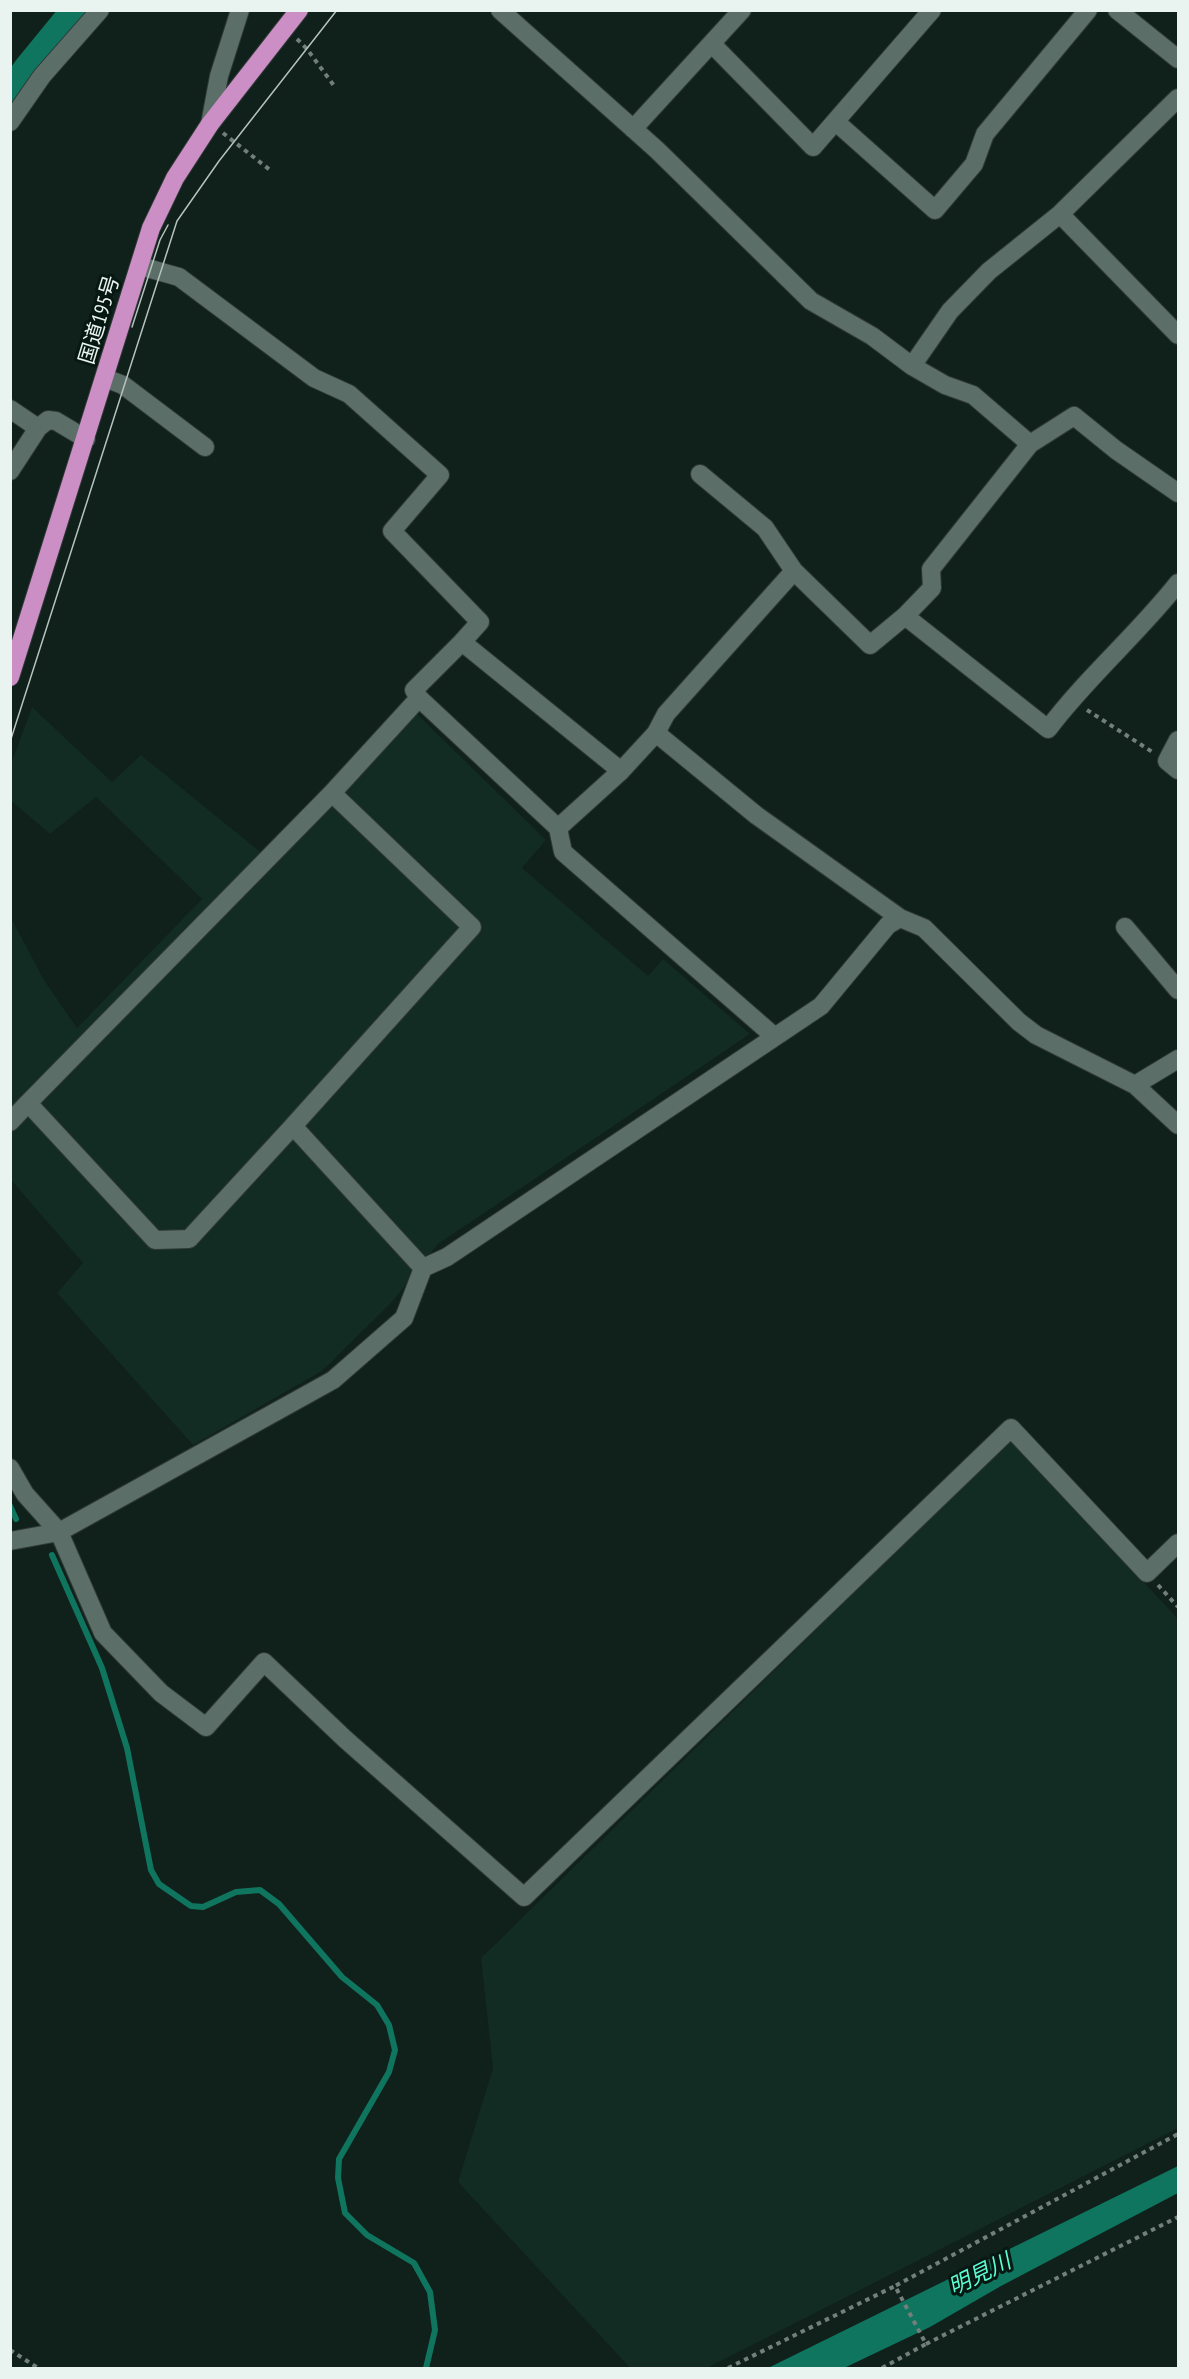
<!DOCTYPE html>
<html>
<head>
<meta charset="utf-8">
<style>
	body { margin:0 }
	#map { position:relative; width:1189px; height:2379px; overflow:hidden; background:#10201b; font-family:"PT Sans Narrow",sans-serif }
	canvas { display:block }
	.frame { position:absolute; inset:0; border:12px solid #e9f3ef; pointer-events:none }
</style>
</head>
<body>
<div id="map">
<canvas width="1189" height="2379"></canvas>
<div class="frame"></div>
</div>
<script>
const c = document.querySelector('canvas').getContext('2d');
c.lineJoin = 'round';
function paint(path, color) { c.fillStyle = color; c.fill(path, 'evenodd'); }
function stroke(path, color, width, dash) { c.strokeStyle = color; c.lineWidth = width; c.lineCap = dash ? 'butt' : 'round'; c.setLineDash(dash || []); c.stroke(path); }
function write(font, color, halo, rows, align = 'center') {
  c.font = font + ' "PT Sans Narrow","Noto Sans JP",sans-serif'; c.lineWidth = 6; c.setLineDash([]); c.textBaseline = 'middle'; c.strokeStyle = halo; c.fillStyle = color; for (const [text, x, y, turn = 0] of rows) {
    c.save(); c.translate(x, y); c.rotate((+turn || 0) * Math.PI / 180); c.textAlign = isNaN(turn) ? turn : align; if (halo) c.strokeText(text, 0, 0); c.fillText(text, 0, 0); c.restore();
  }
}
const built = new Path2D(`
	M32 707 112 782 141 755 275 864 417 714 546 840 522 868 648 976 663 959 750 1034 438 1244 392 1302 322 1371 193 1445 57 1293 83 1263 11 1180 10 916 44 980 77 1028 202 899 96 797 50 834 11 801 10 767Z
	M1011 1439 1178 1619V2128L707 2368H630L458 2182 493 2068 481 1958Z`);
const water = new Path2D(`
	M1178 2166V2193L1001 2286 930 2327 844 2368H768Z`);
const stream = new Path2D(`
	M10 1506 16 1519
	M52 1555 102 1668 127 1748 151 1870 159 1884 191 1906 203 1907 236 1892 260 1890 279 1904 342 1977 377 2005 389 2025 395 2050 389 2072 339 2159 338 2178 345 2213 367 2235 414 2263 430 2292 435 2330 426 2368`);
const river = new Path2D(`
	M10 98 30 70 79 10`);
const path = new Path2D(`
	M297 39 307 49 335 87
	M223 133 270 170
	M1087 710 1154 753
	M1158 1585 1178 1607
	M926 2344 1178 2217
	M10 2350 38 2368
	M728 2368 895 2286
	M882 2368 926 2344 895 2286 1178 2134`);
const minor = new Path2D(`
	M500 10 657 150 811 301 872 336 912 366 945 385 973 395 1030 444 931 569 932 588 905 616 1048 729C1087 677 1137 635 1178 583
	M1117 10 1178 59
	M712 44 813 147 932 10
	M10 122 42 76 100 10
	M836 122 935 210 974 164 985 134 1088 10
	M210 124 219 76 240 10
	M633 129 742 10
	M1060 214 1178 335
	M140 266 179 277 314 378 349 394 440 475 392 531 480 622 462 642
	M912 366 950 311 989 271 1060 214 1178 98
	M105 378 123 385 205 447
	M10 409 38 428
	M1030 444 1074 416 1116 450 1178 493
	M10 471 38 428 48 420 56 421 86 439
	M700 474 765 528 794 571
	M419 698 558 828
	M656 733 666 714 794 571 870 645 905 616
	M1178 740 1167 761 1178 770
	M332 793 419 698 414 690 462 642 621 771
	M1125 927 1178 990
	M775 1037 563 852 558 828 621 771 656 733 756 815 900 918
	M1135 1085 1178 1059
	M10 1122 28 1103
	M293 1126 472 927 332 793 28 1103 155 1240 189 1239 293 1126 423 1268
	M10 1468 25 1494 59 1532 103 1633 161 1693 206 1727 264 1662 345 1739 524 1897 1011 1428 1147 1573 1178 1543
	M10 1541 59 1532 333 1380 404 1318 423 1268 447 1257 821 1006 888 925 900 918 924 928 1019 1022 1036 1035 1135 1085 1178 1125`);
const highway = new Path2D(`
	M10 677 151 228 175 178 210 124 299 10`);
const tram = new Path2D(`
	M132 327 160 240 168 225
	M10 742 177 221 219 161 337 10`);
const streetNames = [
	["国道195号",100,320,-73]
];
const waterNames = [
	["明見川",980,2275,-26]
];
paint(built, '#122b23');
paint(water, '#0f755e');
stroke(stream, '#0f755e', 6);
stroke(river, '#0f755e', 34);
stroke(minor, '#2f3935', 20);
stroke(highway, '#2f3935', 20);
stroke(path, '#727f7b', 4, [4.5, 4.5]);
stroke(minor, '#5c6e68', 18);
stroke(highway, '#cb8ec5', 18);
stroke(tram, '#b6c2be', 1.5);
write('21px', '#e9f3ef', '#071712', streetNames);
write('italic 22px', '#5dfdd3', '#071712', waterNames);
</script>
</body>
</html>
